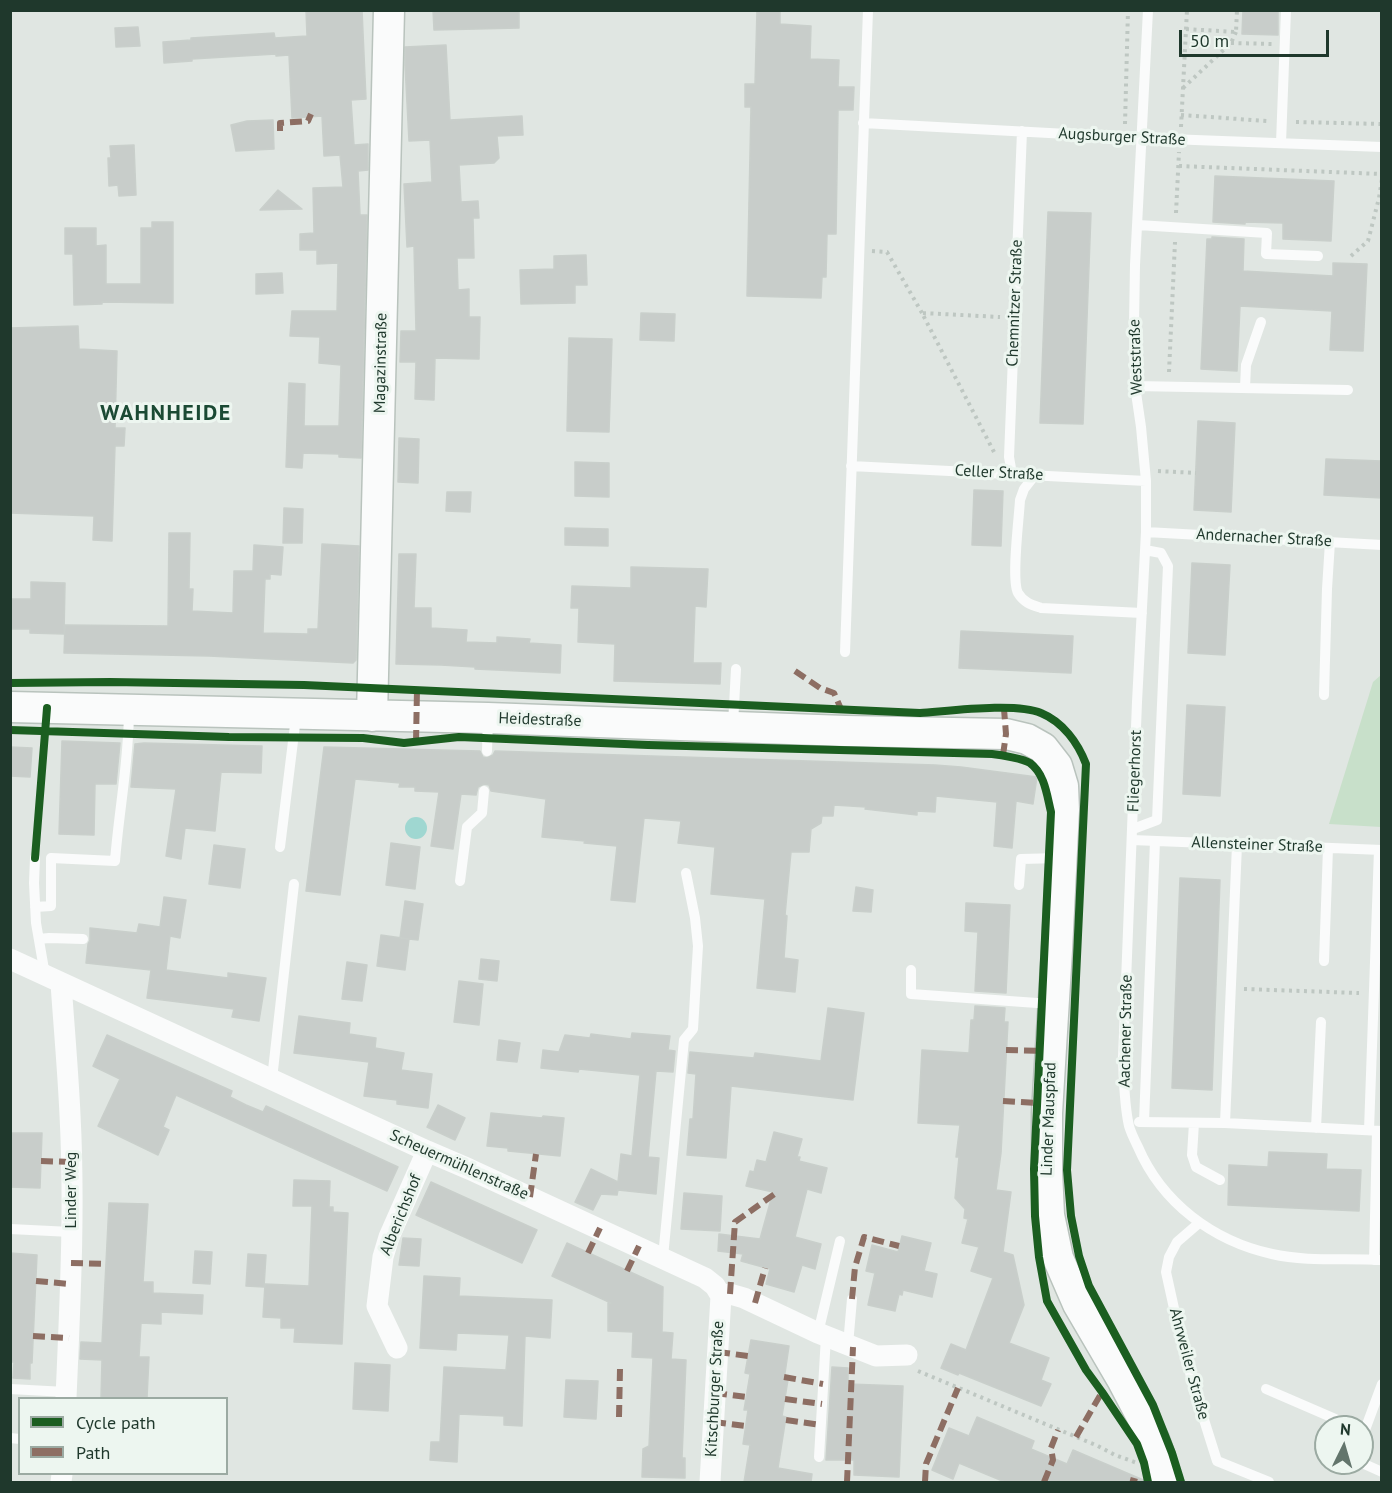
<!DOCTYPE html>
<html>
<head>
<meta charset="utf-8">
<style>
	body { margin:0 }
	#map { position:relative; width:1392px; height:1493px; overflow:hidden; background:#e0e6e2; font-family:"PT Sans",sans-serif }
	canvas { display:block }
	.frame { position:absolute; inset:0; border:12px solid #1f382c; pointer-events:none }
	.legend { position:absolute; left:18px; top:1397px; width:210px; height:78px; box-sizing:border-box; background:#edf6f0; border:2px solid #9baaa2; margin:0; padding:8px 10px; list-style:none; font-size:18px; color:#1f382c }
	.legend li { display:flex; align-items:center; gap:12px; height:30px }
	.legend b { width:30px; border:2px solid #9baaa2 }
	.north { position:absolute; left:1314px; top:1415px; width:60px; height:60px; box-sizing:border-box; background:#edf6f0; border:2px solid #9baaa2; border-radius:50%; rotate:5deg; font-size:16px; font-weight:700; line-height:24px; text-align:center; color:#1f382c }
	.north::after { content:''; display:block; margin:auto; width:21px; height:27px; background:#63756c; clip-path:polygon(50% 0,100% 100%,50% 72%,0 100%) }
	.scale { position:absolute; left:1179px; top:30px; width:150px; height:27px; box-sizing:border-box; border:3px solid #1f382c; border-top:0; padding-left:8px; font-size:18px; line-height:21px; white-space:nowrap; color:#1f382c; -webkit-text-stroke:4px #edf6f0; paint-order:stroke }
</style>
</head>
<body>
<div id="map">
<canvas width="1392" height="1493"></canvas>
<div class="frame"></div>
<ul class="legend">
<li><b style="height:8px;background:#1b5e20"></b>Cycle path</li>
<li><b style="height:8px;background:#8d6e63"></b>Path</li>
</ul>
<div class="north">N</div>
<div class="scale">50 m</div>
</div>
<script>
const c = document.querySelector('canvas').getContext('2d');
c.lineJoin = 'round';
function paint(path, color) { c.fillStyle = color; c.fill(path, 'evenodd'); }
function stroke(path, color, width, dash) { c.strokeStyle = color; c.lineWidth = width; c.lineCap = dash ? 'butt' : 'round'; c.setLineDash(dash || []); c.stroke(path); }
function write(font, color, halo, rows, align = 'center') {
  c.font = font + ' "PT Sans",sans-serif'; c.lineWidth = 6; c.setLineDash([]); c.textBaseline = 'middle'; c.strokeStyle = halo; c.fillStyle = color; for (const [text, x, y, turn = 0] of rows) {
    c.save(); c.translate(x, y); c.rotate((+turn || 0) * Math.PI / 180); c.textAlign = isNaN(turn) ? turn : align; if (halo) c.strokeText(text, 0, 0); c.fillText(text, 0, 0); c.restore();
  }
}
const green = new Path2D(`
	M1381 675V827L1329 824 1373 682Z`);
const water = new Path2D(`
	M405 828a11 11 0 1 1 22 0a11 11 0 1 1-22 0Z`);
const building = new Path2D(`
	M306 10H362L366 99 351 100 354 145 368 144V170L358 171 360 215H367L361 458 339 457V454L303 453 302 468 286 467 289 383 305 384 304 426H339L341 365 319 363 320 337 290 336 292 311H337L338 263 317 264V250H300V234L314 233 313 188 343 187 340 155 324 156 322 116 292 118 289 55 276 56V54L192 59V61L164 63 163 42 191 40V38L274 33 275 38 307 36Z
	M433 10H519V28L434 30Z
	M757 10H780V24L811 26 810 59 839 60 838 87H854L853 110H838L836 234H827L826 277H822L821 298 747 296 751 107H745V84H755Z
	M1243 10H1278V35L1242 34Z
	M138 27 140 46 116 47 115 28Z
	M446 45 450 120 522 116 523 135 497 136 499 158 494 163 459 165 461 202 478 201 479 218H473L474 258H457L458 290 469 289V317H480L479 359 435 358 434 400 415 399 416 362H400L401 331H416L414 246 407 247 404 184 432 182 430 140 409 141 405 65V47Z
	M273 120 274 149 236 151 231 125 247 121Z
	M134 145 136 195 119 196 118 185 109 186 108 158H111L110 146Z
	M1215 176 1334 181 1331 241 1283 239V223L1245 222V224L1213 222Z
	M278 190 302 209 260 210Z
	M1048 212 1091 213 1083 424 1040 423Z
	M152 222H173V303L102 302V304L74 305 73 254H65V228H96V246L106 245V284H141V228H152Z
	M1212 237 1244 239 1243 271 1333 276V263L1367 264 1363 351 1330 350 1332 311 1240 306 1237 371 1201 369 1207 239H1212Z
	M586 255 587 285H575V303L521 304 520 270 554 269V256Z
	M282 273 283 293 256 294V274Z
	M641 313 675 314 674 341 640 340Z
	M78 326 79 349 117 351 115 428H125L124 446H115L112 541 93 540 94 516 10 513V396L12 344H10V328Z
	M569 338 612 339 609 432 567 431Z
	M1198 421 1235 423 1231 512 1194 510Z
	M399 438 419 439 418 483 398 482Z
	M1326 459 1382 461V498L1324 495Z
	M575 462 609 463V497L575 496Z
	M974 490 1003 491 1001 546 972 545Z
	M447 492H471L470 512 446 511Z
	M284 508 303 509 302 543H283Z
	M565 528 608 529V546L565 545Z
	M169 533H190L189 589H193L192 611 233 613 234 571H253L254 545 283 547 281 575 270 574V579H265L263 633 308 634V629H318L322 544 359 546 356 660 353 663 209 656 64 653 65 625 168 626Z
	M399 554H416L414 608H431V628L467 630 466 642 497 643V637L530 639 529 643 561 645 560 673 475 669V667L441 665 396 664Z
	M1192 563 1230 565 1225 655 1188 653Z
	M631 567 708 569 706 607 695 606 693 663H721L720 684 614 681 615 644 578 642 579 608H571L572 586 631 588Z
	M31 582 65 583 64 634 30 633V629H10V599H31Z
	M961 631 1073 636 1071 673 959 668Z
	M1187 705 1225 707 1220 796 1183 794Z
	M62 741 120 743 116 784H95L94 835 59 834Z
	M144 743 262 746 261 773 221 772 215 831 185 828 181 859 166 856 176 789 131 787 135 744Z
	M10 747 32 748 30 777 10 776Z
	M324 747 480 751 483 757 487 758 493 755 495 751 935 765 961 767 1037 777 1033 804 1016 801 1012 848 994 846 997 802 936 796 935 812 917 811V815L865 809 866 807 834 805 833 816H822L821 823 811 829 809 852H791L785 915 787 916 784 958 798 960 795 992 757 988 765 899 711 894 715 847 678 843 681 821 644 818 635 902 611 900 617 846 584 843 585 841 542 837 546 799 491 791 489 785 484 784 478 787 476 795 461 794 453 849 431 846 439 792 415 791V787H399L400 783 355 779 340 895 306 891Z
	M391 843 420 847 415 889 386 885Z
	M214 845 245 849 240 888 209 884Z
	M1180 878 1220 880 1212 1090 1172 1088Z
	M856 887 873 890 871 912 853 911Z
	M164 897 186 900 180 938 170 936 166 970 228 978V973L266 978 259 1021 232 1017 234 1009 147 998 151 970 86 963 88 944 90 940V928L137 933 139 924 160 927Z
	M405 901 423 904 418 940 400 938Z
	M966 903 1010 905 1006 993 975 991 978 932 965 931Z
	M381 935 409 939 405 970 377 966Z
	M481 959 499 961 497 981 479 979Z
	M347 962 367 965 362 1001 342 999Z
	M459 981 483 984 479 1025 454 1022Z
	M975 1006 1005 1008 1004 1022H1008L1001 1153 996 1190 1011 1192 1003 1252 1013 1255 1024 1305 1009 1343 1049 1358 1041 1380 1051 1384 1041 1406 959 1373 958 1375 941 1368 951 1344 966 1350 993 1278 971 1271 979 1247 962 1243 968 1219 964 1218 965 1209 955 1198 959 1157H956L960 1125 918 1123 922 1050 969 1053 971 1020H974Z
	M828 1008 864 1013 853 1100 731 1086 726 1158 687 1155 690 1119H693L696 1074 688 1073 690 1052 754 1058 755 1053 821 1061Z
	M299 1016 350 1023 349 1034 376 1038 375 1048 404 1053 401 1070 432 1074 428 1108 397 1104V1100L364 1096 369 1062 294 1053Z
	M632 1033 670 1036 668 1050 675 1051 673 1072 656 1071 648 1157 659 1158 656 1194 618 1190 617 1195 601 1194 593 1210 575 1202 591 1169 618 1182 621 1154 632 1156 640 1075 579 1069 578 1072 541 1068 543 1050 559 1052 565 1035 590 1038 591 1034 631 1039Z
	M107 1035 232 1091 230 1097 246 1105 263 1112 266 1106 398 1167 387 1191 176 1095 163 1127 169 1130 158 1155 98 1126 120 1079 93 1066Z
	M499 1040 520 1043 517 1062 497 1060Z
	M438 1105 465 1118 455 1140 427 1127Z
	M491 1113 542 1118 543 1116 564 1118 560 1156 508 1151V1148L487 1146Z
	M774 1132 802 1139 797 1157H800L799 1161 827 1168 821 1193 807 1189 795 1237 821 1244 815 1269 802 1265 794 1292 766 1284 770 1269 741 1261 743 1254 718 1251 719 1234 760 1239 773 1192 746 1186 750 1171 754 1172 757 1160 766 1162Z
	M12 1133H42L40 1188 10 1187Z
	M1269 1152 1327 1154 1326 1169 1361 1170 1359 1211 1228 1205 1229 1165 1268 1167Z
	M294 1180 330 1181 329 1207H333V1212L348 1213 342 1344 294 1342 295 1328H281V1318L263 1317 265 1284 309 1286 312 1206H293Z
	M431 1182 537 1230 522 1263 416 1215Z
	M684 1193 722 1196 720 1231 681 1229Z
	M109 1203 148 1204 143 1282H153V1293L203 1295 202 1314 161 1312V1324L141 1323 139 1357H149L147 1398H101L102 1360 80 1359 81 1342 102 1343Z
	M902 1236 931 1243 924 1271 937 1274 932 1297 903 1290 902 1295 899 1294 895 1311 868 1305 875 1273 866 1271 872 1245 898 1252Z
	M403 1238 421 1239 419 1266 399 1265Z
	M567 1243 663 1287 662 1332 673 1333 671 1359 686 1360 682 1458H685V1478L642 1477 643 1449 649 1446 653 1358 632 1357 633 1332 608 1331V1303H611L552 1276Z
	M195 1251 212 1252 210 1284 193 1283Z
	M10 1253 37 1255 32 1363H30V1379L13 1378 14 1362H10Z
	M248 1254 266 1255 264 1287 246 1286Z
	M424 1276 460 1278 459 1296 552 1300 550 1338 525 1336 522 1426 504 1425V1416L459 1414 457 1462 430 1460 431 1442H440L444 1367 506 1370 509 1335 457 1333 456 1350 420 1348Z
	M751 1340 789 1346 784 1380H788L782 1416 786 1417 778 1468 812 1474 811 1482H744L750 1445 743 1444 748 1410H744L750 1374 745 1373Z
	M355 1363 390 1365 388 1411 353 1409Z
	M832 1367 848 1368V1384L903 1386 899 1477 854 1475V1460H826Z
	M566 1380 598 1381 596 1419 564 1417Z
	M977 1417 1034 1441 1031 1449 1067 1464 1073 1450 1148 1482H1005L959 1463 953 1479 932 1470 949 1428 969 1436Z`);
const path = new Path2D(`
	M1186 29 1236 32 1237 10
	M1231 43 1272 44
	M1183 88 1231 43 1236 32
	M1181 115 1267 121
	M1296 122 1382 124
	M1125 124 1128 10
	M1181 127 1187 10
	M1179 166 1382 174
	M1176 213 1179 152
	M872 251 887 252 922 313
	M1351 256 1368 241 1379 198 1382 179
	M1169 372 1175 242
	M994 452 922 313 1000 317
	M1158 471 1196 473
	M1244 989 1359 993
	M918 1371 1098 1446 1115 1455 1137 1463`);
const lane = new Path2D(`
	M1148 10 1135 265 1134 325 1135 386 1141 427 1146 481V532L1137 702 1123 1058C1124 1081 1124 1104 1129 1126 1131 1133 1135 1141 1138 1147 1162 1203 1213 1241 1272 1254 1306 1262 1346 1258 1382 1260
	M863 123 1142 138 1382 147
	M1281 143 1286 10
	M1138 225 1267 233 1266 254 1318 256
	M1135 386 1348 390
	M1245 388 1246 365 1261 322
	M851 466 1146 481
	M1012 474 1009 457 1022 131
	M1035 475 1024 489 1020 500C1019 519 1011 580 1018 593 1024 603 1032 605 1041 608L1142 613
	M1146 532 1382 545
	M845 652 868 10
	M1324 695 1327 589 1330 542
	M733 724 736 669
	M487 751 488 719
	M1133 829 1157 820 1168 566 1161 553 1145 550
	M1132 840 1382 850
	M280 847 296 717
	M35 858 34 883 36 923 45 975
	M460 881 467 827 482 813 484 791
	M1019 885 1021 859 1060 858
	M35 907 51 906V858L115 861C119 810 129 761 129 710
	M39 939 49 938 83 939
	M1324 961 1328 848
	M911 970V994L1051 1004
	M272 1079 294 884
	M1139 1122 1225 1123 1382 1131
	M1144 1122 1155 841
	M1194 1123 1192 1155 1196 1167 1220 1180
	M1225 1123 1237 845
	M1316 1128 1321 1022
	M1369 1130 1379 850
	M1199 1223 1177 1242 1169 1257 1166 1272 1179 1331 1194 1388 1217 1461 1269 1482
	M10 1229 71 1232
	M663 1257 684 1040 693 1029 698 946 695 918 686 873
	M1374 1260 1377 1131
	M818 1333 840 1241
	M848 1345 852 1299
	M10 1389 66 1392
	M1266 1389 1354 1427
	M10 1438 20 1439
	M1362 1438 1382 1384
	M819 1457 826 1336
	M1362 1463 1382 1472`);
const street = new Path2D(`
	M10 959 427 1151 469 1169 705 1278 715 1286 721 1296
	M61 983C64 1027 68 1071 70 1115 75 1209 70 1304 66 1398
	M721 1296 730 1294 744 1298 818 1333 876 1356 907 1355
	M397 1348 377 1306 383 1257 389 1237 427 1151
	M61 1482 62 1474
	M710 1482 721 1296`);
const secondary = new Path2D(`
	M10 707 488 718 845 731 1006 734 1027 739 1043 748 1057 766 1063 786 1064 810 1057 950 1047 1113V1171L1049 1215 1058 1258 1078 1304 1123 1381 1154 1440 1160 1457 1166 1482
	M372 716 389 10`);
const quiet = new Path2D(`
	M280 131V123L308 121 311 114
	M795 671 820 688 834 693 841 709
	M416 742 417 689
	M1003 755 1006 734 1004 709
	M1006 1050 1041 1051
	M1003 1101 1038 1103
	M41 1161 71 1162
	M530 1197 536 1154
	M588 1253 600 1228
	M71 1263 106 1264
	M627 1271 639 1246
	M36 1281 70 1284
	M730 1294 735 1222 776 1193
	M852 1299 855 1267 864 1237 899 1246
	M755 1303 765 1268
	M33 1336 69 1338
	M718 1352 748 1356
	M784 1377 823 1384
	M715 1393 746 1397
	M785 1399 822 1404
	M619 1417 620 1369
	M786 1420 821 1425
	M714 1422 746 1426
	M1076 1437 1102 1392
	M1130 1480 1137 1482
	M847 1482 853 1347
	M925 1482 926 1464 958 1388
	M1044 1482 1053 1460 1051 1448 1058 1430`);
const cycleway = new Path2D(`
	M10 683 110 682 304 685 920 713C949 711 1016 702 1041 713 1063 722 1078 743 1086 764L1067 1170 1071 1216 1079 1256 1089 1286 1153 1405 1172 1453 1181 1482
	M10 730 229 737 363 738 404 743 459 737 648 745 992 754C1001 755 1024 759 1030 763 1045 774 1047 796 1051 812L1034 1169 1035 1216 1039 1257 1047 1301 1086 1370 1102 1392 1137 1444 1144 1463 1148 1482
	M35 858 47 708`);
const streetNames = [
	["Augsburger Straße",1122,137,3],
	["Chemnitzer Straße",1015,303,-88],
	["Weststraße",1136,357,-92],
	["Magazinstraße",381,363,-89],
	["Celler Straße",999,473,3],
	["Andernacher Straße",1264,538,3],
	["Heidestraße",540,720,2],
	["Fliegerhorst",1135,771,-88],
	["Allensteiner Straße",1257,845,2],
	["Aachener Straße",1126,1031,-89],
	["Linder Mauspfad",1049,1119,-88],
	["Scheuermühlenstraße",459,1165,24],
	["Linder Weg",71,1190,-90],
	["Alberichshof",401,1215,-68],
	["Ahrweiler Straße",1189,1364,75],
	["Kitschburger Straße",715,1389,-87]
];
const districtNames = [
	["WAHNHEIDE",166,414]
];
paint(green, '#c8e0ca');
paint(water, '#9fd7d1');
paint(building, '#c8cdca');
stroke(building, '#c9cfcb', 1.5);
stroke(secondary, '#b9c3bd', 33);
stroke(path, '#bec7c2', 4, [3, 4.5]);
stroke(lane, '#fafbfb', 10);
stroke(street, '#fafbfb', 21);
stroke(secondary, '#fafbfb', 30);
stroke(quiet, '#8d6e63', 6, [12, 6]);
stroke(cycleway, '#1b5e20', 8);
write('16px', '#1f382c', '#edf6f0', streetNames);
c.letterSpacing = '1.5px';
write('bold 22px', '#1b4a34', '#edf6f0', districtNames);
c.letterSpacing = '0px';
</script>
</body>
</html>
